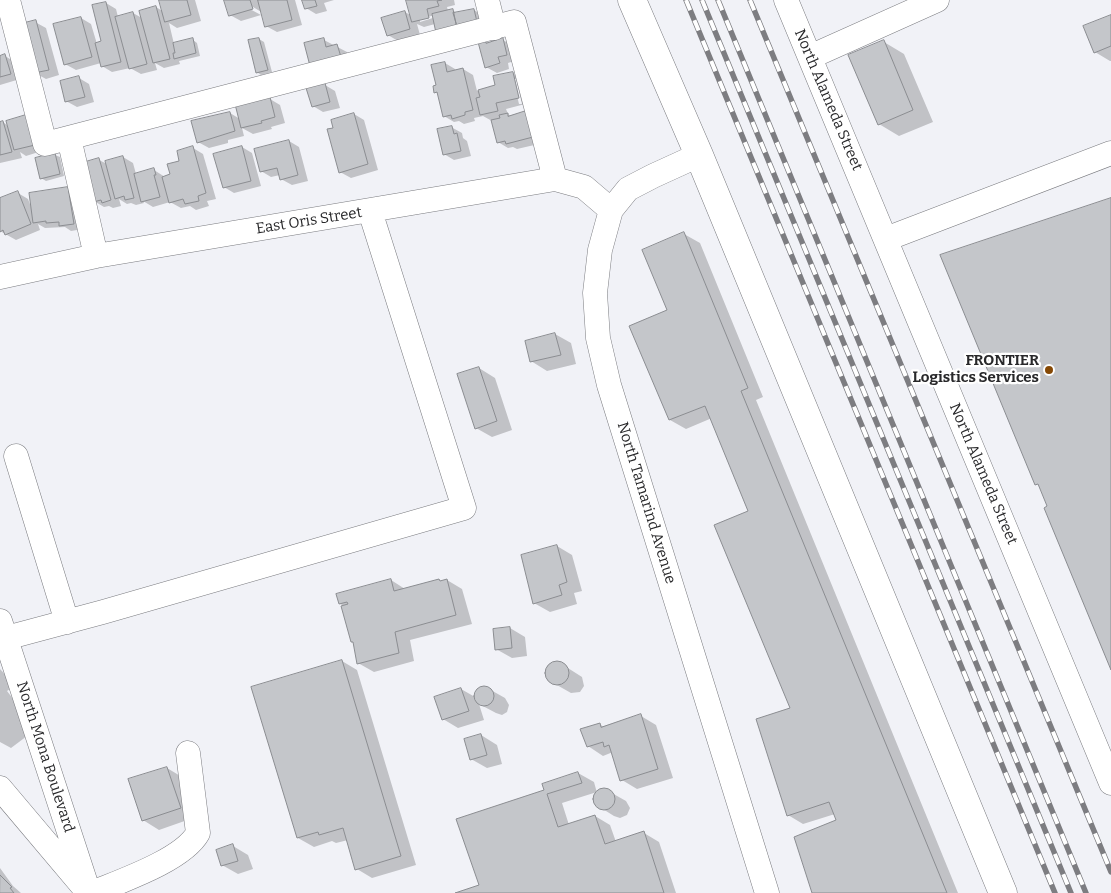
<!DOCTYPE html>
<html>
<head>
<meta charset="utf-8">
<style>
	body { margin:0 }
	canvas { display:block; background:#f1f2f7 }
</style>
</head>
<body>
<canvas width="1111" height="893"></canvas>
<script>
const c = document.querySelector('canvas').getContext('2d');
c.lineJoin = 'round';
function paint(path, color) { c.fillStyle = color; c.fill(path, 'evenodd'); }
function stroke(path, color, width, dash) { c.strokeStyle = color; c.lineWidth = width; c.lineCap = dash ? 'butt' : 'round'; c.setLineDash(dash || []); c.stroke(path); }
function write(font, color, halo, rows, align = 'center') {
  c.font = font + ' Bitter,serif'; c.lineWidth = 4.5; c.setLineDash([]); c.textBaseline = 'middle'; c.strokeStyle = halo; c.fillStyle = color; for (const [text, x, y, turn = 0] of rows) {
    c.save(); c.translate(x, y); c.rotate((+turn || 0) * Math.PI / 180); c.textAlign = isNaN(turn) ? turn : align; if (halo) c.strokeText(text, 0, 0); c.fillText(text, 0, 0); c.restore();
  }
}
const shadow = new Path2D(`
	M160 0H195L201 21 177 28 169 23 174 44 193 40 197 43 200 56 179 61 180 64 164 68 155 63 157 70 141 74 130 68 112 72 102 66 101 63 76 70 65 64 81 18 91 24 97 44 102 42 106 3 116 9 118 17 133 13 142 18 156 7 164 12Z
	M225 0H295L302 25 277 32 266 26 263 13 248 4 246 7 261 15 241 21 230 15Z
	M304 0H334L324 3 327 11 316 14 306 8Z
	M407 0H454L455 5 447 7 448 11 452 10 458 14 474 10 484 16 486 27 435 24 424 27 417 24 420 35 398 41 388 35 405 12 412 16ZM435 15 436 17 420 22V19Z
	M1111 17V61H1110L1095 52Z
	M35 22 46 28 59 75 46 79 35 73Z
	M259 39 264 42 272 72 261 75 257 72Z
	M324 40 347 52 350 63 321 71Z
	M503 40 513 46 517 60 508 63 509 69 497 73 486 67 485 41 489 43Z
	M884 42 904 54 933 122 899 136 879 124Z
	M5 56 15 62 20 79 0 85V57Z
	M445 63 455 69 456 71 463 69 473 75 477 91 497 86 512 73 523 79 529 103 506 109 508 114 543 143 517 149 513 147 508 148 498 142 492 121 483 116 474 118 475 121 464 124 459 121 454 122 444 116 439 94 435 92ZM513 79H516L522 104H519Z
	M79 78 89 84 94 102 77 107 66 101Z
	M325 85 335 91 340 108 323 112 313 106Z
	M270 99 280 105 285 123 271 127 272 129 253 134 242 128 244 136 228 140V143L209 148 198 142 230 113 240 119Z
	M354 114 364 120 378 170 351 178 340 172 334 129Z
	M3 122 8 126 45 150 26 156 20 152 22 158 0 163V123Z
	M451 127 462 133 463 138 467 141 471 156 454 160 444 154Z
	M289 141 299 147 308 181 292 185 281 179 280 175 271 177 261 171Z
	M242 147 252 153 261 186 234 193 224 187Z
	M193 148 203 154 216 199 207 201 209 206 196 210 190 206 181 208 170 202 153 207 143 201 144 203 136 205 131 203 127 204 119 199 121 206 113 208 109 206 104 207 94 201 99 160 107 164 123 157 133 163 136 174 154 170 165 177 172 175Z
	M55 155 60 157 64 176 46 181 41 178Z
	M68 189 78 195 83 229 71 231 65 227 45 228 38 224 40 230 16 240 0 231V200L18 193 28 199 31 207Z
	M684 234 700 243 763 397 756 400 958 893H814L837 820 835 814 803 824 788 815 792 709 750 511 712 418 686 429 670 420 631 327 669 311Z
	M555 334 571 343 576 364 547 371 531 361Z
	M479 368 495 378 512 430 492 437 476 428Z
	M557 546 572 555 582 591 574 593 577 604 550 612 534 603Z
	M391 580 405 589 439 580 442 582 447 580 462 589 472 624 410 640 414 661 374 672 358 663 354 643 352 642 345 606 340 604Z
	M510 628 525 637 527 656 512 658 496 649Z
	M342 661 357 670 416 865 372 878 357 869 348 840 336 843 332 841 314 847 298 838Z
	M560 663 582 677 584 686 580 692 571 693 548 680 547 671 553 664Z
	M0 669 13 683V687L7 691 20 708 31 733 11 748 0 742Z
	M483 688 489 689 505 698 509 705 507 712 502 715 496 713 479 704 484 720 458 728 443 719 461 689 475 697 477 692Z
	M641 716 656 725 673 778 637 789 622 780 613 752 603 756 588 746 599 724 604 727Z
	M481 735 497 745 502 764 487 768 471 759Z
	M167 768 182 777 196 817 159 830 143 820Z
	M578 773 594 782 597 793 602 790 610 792 626 801 630 808 627 815 620 818 614 816 598 806 594 799 597 792 562 803 569 825 595 816 610 825 616 842 644 833 659 842 676 893H459L480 886 546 791Z
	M233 846 248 855 253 869 238 874 222 865Z
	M0 868 13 886 21 893H0Z`);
const building = new Path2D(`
	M159 0H187L191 15 165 22Z
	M224 0H250L253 9 229 16Z
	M258 0H287L292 20 265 27Z
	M302 0H315L317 6 305 9Z
	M406 0H442L437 1 439 6 427 9 429 18 412 22Z
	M106 2 121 62 101 67 95 43 101 41 92 5Z
	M156 6 170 59 153 63 139 11Z
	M453 9 457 29 436 33 432 14Z
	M474 9 477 22 457 26 453 13Z
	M405 11 410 29 387 36 381 18Z
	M133 12 147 64 129 69 115 17Z
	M1111 15V46L1094 53 1083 26Z
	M81 17 92 57 64 65 53 24Z
	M36 20 49 70 34 73 21 24Z
	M193 38 196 53 174 59 173 53H175L173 43Z
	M259 38 268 70 256 73 248 40Z
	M324 38 326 47 337 44 341 57 310 66 304 43Z
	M503 38 507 55 498 57 500 63 485 68 478 42 485 40 486 43Z
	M884 40 913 110 878 125 848 55Z
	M5 54 11 74 0 77V56Z
	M445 62 447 72 463 68 473 110 465 112V115L452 119 451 115 443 117 437 92 434 93 433 86 436 85 431 65Z
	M513 72 519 98 496 103 498 111 480 115 476 98 480 97 478 90 495 85 493 76Z
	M79 76 85 97 65 102 60 81Z
	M325 83 330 102 312 107 306 88Z
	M270 97 275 117 261 121 262 123 241 128 235 104Z
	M526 111 533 137 506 144 505 141 497 143 491 120 500 118 499 115 508 113V116Z
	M230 112 235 131 197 143 191 121Z
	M354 113 368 164 339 173 327 129 333 128 331 120Z
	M26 115 35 145 14 150 6 121Z
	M3 121 12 152 0 155V122Z
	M452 126 454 134 457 133 461 151 443 155 437 129Z
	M289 140 298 175 280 180 277 168 260 172 254 149Z
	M193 146 206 193 198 196 199 201 185 204 183 199 169 203 162 177 170 174 167 164 179 161 177 151Z
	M242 146 251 181 223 188 213 154Z
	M55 153 60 174 40 179 35 158Z
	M123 156 134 198 125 200 124 196 115 199 105 161Z
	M99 158 111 200 102 203 101 200 93 202 82 163Z
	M154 168 156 175H154L160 197 141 202 134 174Z
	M68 187 74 224 59 226V222L46 223V221L33 223 29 193Z
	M18 191 31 224 5 235 3 230 0 232V198Z
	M1111 198V670L1044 508 1047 506 1038 484 1035 485 940 255Z
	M684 232 748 388 741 391 947 893H812L794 837 836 820 829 802 787 816 756 719 790 708 714 525 748 511 705 406 669 420 629 326 667 310 642 250Z
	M555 333 561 355 530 362 525 341Z
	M479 367 497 421 475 429 457 374Z
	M557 545 567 582 559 585 562 595 533 604 521 555Z
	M391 579 394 591 439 579 440 581 447 579 456 615 395 632 399 653 357 664 353 642H351L341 606 348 604 347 602 339 604 336 594Z
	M510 627 512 648 495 650 493 629Z
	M342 660 401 856 355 870 343 828 319 835 318 832 297 838 251 687Z
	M545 673a12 12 0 1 1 24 0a12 12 0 1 1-24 0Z
	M474 696a10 10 0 1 1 20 0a10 10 0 1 1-20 0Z
	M461 688 469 711 442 720 434 697Z
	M641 714 658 769 620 781 609 745 604 747 603 742 587 747 580 729 600 723 601 727Z
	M481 734 487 755 470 760 464 739Z
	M167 767 181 808 142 821 128 779Z
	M578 772 582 783 547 794 558 827 595 815 605 844 644 831 664 893H455L479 885 456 819 544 790 542 784Z
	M593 799a11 11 0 1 1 22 0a11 11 0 1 1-22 0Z
	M233 844 238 861 221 866 216 850Z
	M0 875 12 887 10 888 14 893H0Z`);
const minor = new Path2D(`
	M8 0 45 144 514 22 555 179
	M487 0 494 28
	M786 0 1111 783
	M810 57 937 0
	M69 138 96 256
	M699 155 653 176 628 189 611 210 600 250 595 293 598 338 609 385 767 893
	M886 239 1111 153
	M0 277 96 256 555 179 584 187 611 210
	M16 456 67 622
	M0 621 89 893
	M6 638 103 612 464 508 370 211
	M0 788 81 884
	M92 893C121 881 183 860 198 833L188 753`);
const major = new Path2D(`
	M632 0 699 155 1003 893`);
const rail = new Path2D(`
	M686 0 1055 893
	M702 0 1071 893
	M718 0 1086 893
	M750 0 1111 872`);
const markers = [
	[1049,370,5,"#864906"]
];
const streetNames = [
	["North Alameda Street",828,100,67],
	["East Oris Street",309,221,-9],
	["North Alameda Street",983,474,67],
	["North Tamarind Avenue",646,503,73],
	["North Mona Boulevard",45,757,72]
];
const poiNames = [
	["FRONTIER",1039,361],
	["Logistics Services",1039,378]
];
paint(shadow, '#0003');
paint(building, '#c4c6ca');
stroke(building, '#8b8d91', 1);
stroke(minor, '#7b7c80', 25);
stroke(major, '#7b7c80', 29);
stroke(minor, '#fff', 24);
stroke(major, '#fff', 28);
stroke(rail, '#7d7d81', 5.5);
stroke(rail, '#fff', 4, [11]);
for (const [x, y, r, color] of markers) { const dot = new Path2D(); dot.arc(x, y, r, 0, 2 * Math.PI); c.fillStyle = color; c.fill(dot); stroke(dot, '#fff', 2); }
write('15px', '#28282a', '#fff', streetNames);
write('bold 15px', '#28282a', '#fff', poiNames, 'right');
</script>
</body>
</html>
